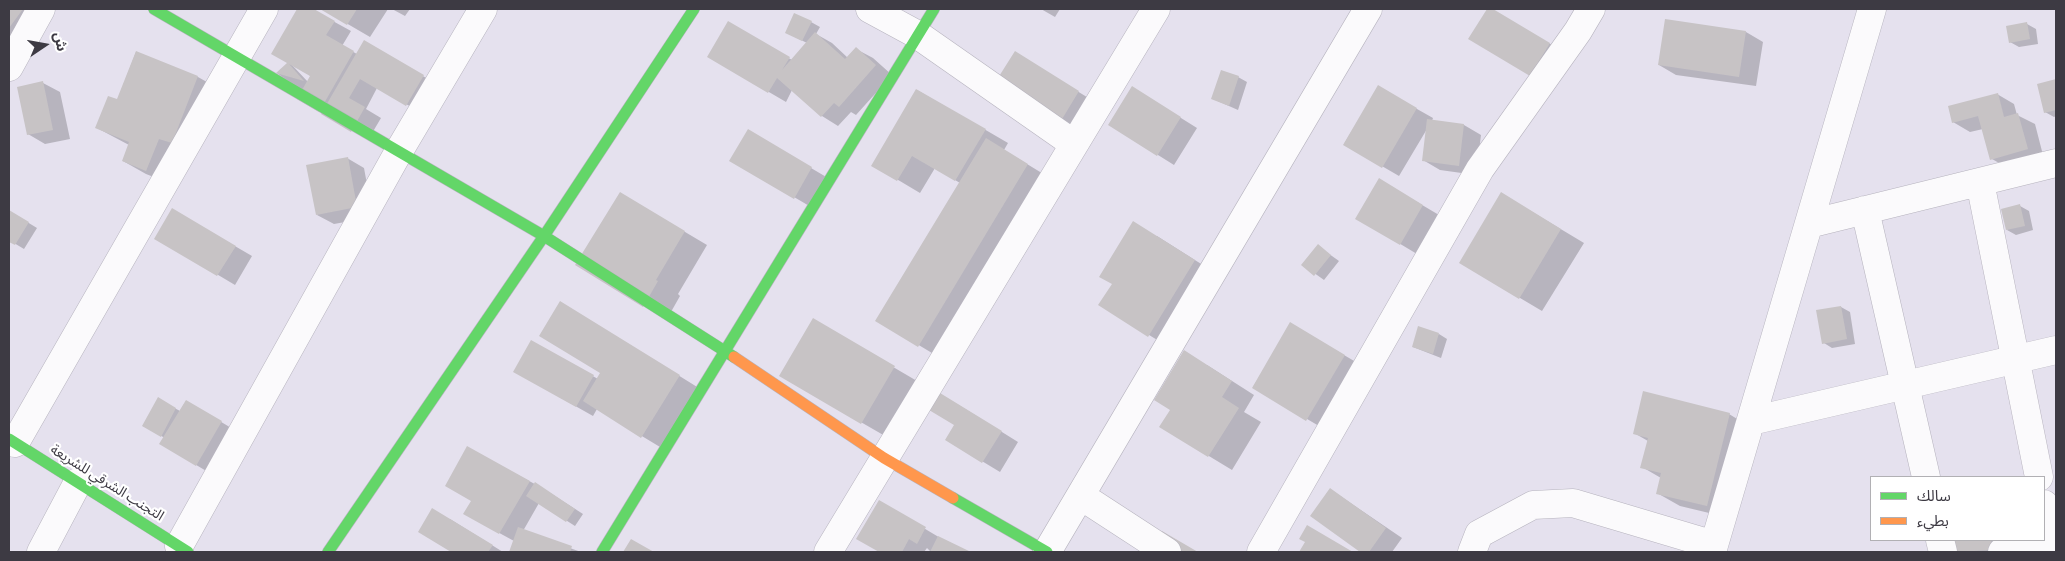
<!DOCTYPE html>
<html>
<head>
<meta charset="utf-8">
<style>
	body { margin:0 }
	#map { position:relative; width:2065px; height:561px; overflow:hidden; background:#e5e1ee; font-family:Bitter,"Noto Sans Arabic",serif }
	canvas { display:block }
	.frame { position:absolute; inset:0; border:10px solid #3d3a43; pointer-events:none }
	.legend { position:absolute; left:1870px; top:476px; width:175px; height:65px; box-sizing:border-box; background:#fff; border:1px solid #b1b0b4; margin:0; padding:6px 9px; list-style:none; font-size:15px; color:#3d3a43 }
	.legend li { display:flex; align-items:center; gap:10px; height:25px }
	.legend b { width:25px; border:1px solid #b1b0b4 }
	.north { position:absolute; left:20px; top:20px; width:50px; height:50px; -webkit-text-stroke:4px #fff; paint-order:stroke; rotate:78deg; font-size:14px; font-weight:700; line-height:20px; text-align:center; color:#3d3a43 }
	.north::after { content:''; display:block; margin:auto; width:18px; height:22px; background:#3d3a43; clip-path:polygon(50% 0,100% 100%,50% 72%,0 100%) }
</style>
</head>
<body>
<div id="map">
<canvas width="2065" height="561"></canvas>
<div class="frame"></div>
<ul class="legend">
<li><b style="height:6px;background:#63d668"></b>سالك</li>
<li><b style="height:6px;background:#ff974d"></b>بطيء</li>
</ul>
<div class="north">ش</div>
</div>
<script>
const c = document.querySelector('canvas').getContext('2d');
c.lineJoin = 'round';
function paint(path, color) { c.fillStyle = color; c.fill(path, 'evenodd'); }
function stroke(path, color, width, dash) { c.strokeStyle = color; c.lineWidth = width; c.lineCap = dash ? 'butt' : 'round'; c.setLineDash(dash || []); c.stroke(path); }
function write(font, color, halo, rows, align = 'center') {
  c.font = font + ' Bitter,"Noto Sans Arabic",serif'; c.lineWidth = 4.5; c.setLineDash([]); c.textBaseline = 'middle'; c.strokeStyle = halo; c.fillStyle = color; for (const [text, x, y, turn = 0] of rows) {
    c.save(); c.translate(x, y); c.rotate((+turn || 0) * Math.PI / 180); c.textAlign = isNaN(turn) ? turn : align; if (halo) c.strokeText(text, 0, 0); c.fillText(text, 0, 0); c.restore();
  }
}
const shadow = new Path2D(`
	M9 9H42L9 55Z
	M299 9H311L351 31 342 46 357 54 364 42 440 86 424 114 377 88 366 109 381 118 368 140 277 73 289 63 273 53ZM292 65 311 76 308 82Z
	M322 9H388L370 37Z
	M392 9H410L405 16Z
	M1041 9H1060L1055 17Z
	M1488 9 1505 18 1566 53 1530 75 1470 39Z
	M811 22 820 27 816 34 832 43 848 58 856 49 873 58 892 75 856 115 851 112 838 126 822 116 792 90 786 102 709 57 729 23 792 60 807 43 795 37Z
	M2027 24 2036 29 2038 44 2019 47 2010 42Z
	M1746 32 1763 42 1756 86 1676 75 1659 65Z
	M136 52 198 77 221 90 169 183 146 174 123 161 129 145 97 128 117 101Z
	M1015 53 1095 102 1074 138Z
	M1238 77 1247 82 1238 110 1213 99Z
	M2055 80 2056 116 2054 117 2045 112Z
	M43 83 60 92 70 139 45 144 28 134Z
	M1378 87 1433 118 1432 121 1464 125 1481 135 1476 175 1440 170 1423 160 1427 129 1399 176 1344 144Z
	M917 90 1008 143 1004 150 1050 178 942 359 877 320 960 183 935 168 920 193 873 165Z
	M1997 94 2014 104 2017 115 2035 124 2044 159 2008 168 1992 159 1983 129 1970 132 1953 122Z
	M1149 98 1197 128 1174 165 1158 155Z
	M748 131 828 178 811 207 731 160Z
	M347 158 364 168 373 217 334 224 317 215Z
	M1380 180 1439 215 1417 254 1357 218Z
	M2020 206 2029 211 2033 230 2016 235 2007 230Z
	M643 207 707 245 678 294 680 296 667 319 577 265Z
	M1524 207 1584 243 1542 311 1461 263Z
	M173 210 252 256 235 285 156 238Z
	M9 211 37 228 24 249 9 240Z
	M1157 236 1217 274 1172 349 1100 305Z
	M1318 246 1339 261 1324 280 1303 265Z
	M1841 307 1850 312 1855 344 1832 348 1824 343Z
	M583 316 702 390 665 450 597 409 593 416 515 372 532 342 598 379 602 373Z
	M813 320 917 381 885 436 781 376Z
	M1291 324 1361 365 1324 429 1253 387Z
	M1439 334 1447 339 1441 358 1413 347Z
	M1207 365 1254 395 1244 412 1261 422 1232 470 1161 427Z
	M158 399 180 411 186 401 238 432 213 475 161 444 165 438 143 426Z
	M957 404 1018 442 1000 472 947 440 956 424Z
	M1729 414 1752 428 1730 518 1680 506 1657 493 1661 478 1642 467 1648 441 1634 433Z
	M468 448 544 489 583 514 575 526 539 503 523 531 581 552H510L514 541 481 523 472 500Z
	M1330 489 1402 538 1392 552H1362L1311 516Z
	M880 502 942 539 968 552H931L927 548 924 552H881L858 539Z
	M450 519 503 552H454L420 531Z
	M1307 527 1351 552H1300L1306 542Z
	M1951 540H1998L2001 552H1954Z`);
const building = new Path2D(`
	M9 9H23L9 28Z
	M297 9H314L335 21 326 35 354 51 319 112 297 99 310 76 289 64 304 81 276 73 287 63 271 54Z
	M320 9H357L347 25Z
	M1487 9H1493L1550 43 1530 76 1468 39Z
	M794 13 812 21 802 41 785 33Z
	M1665 19 1746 31 1739 77 1658 65Z
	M728 21 790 57 782 70 815 32 845 59 856 47 876 65 839 107 834 103 821 117 777 78 768 93 707 57Z
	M2027 22 2030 39 2009 43 2006 26Z
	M364 40 424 75 406 106 360 79 349 98 365 107 351 132 321 114Z
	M136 51 198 76 172 143 159 139 146 171 122 161 129 142 95 128 108 96 117 99Z
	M1015 51 1079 91 1056 129 991 89Z
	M1221 70 1239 76 1229 106 1211 99Z
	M2056 79V110L2044 113 2037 84Z
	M43 81 53 130 27 135 17 87Z
	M1378 85 1417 108 1382 168 1343 145Z
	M1132 86 1181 117 1157 156 1108 125Z
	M916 89 986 129 955 181 912 156 897 181 871 166Z
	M1998 93 2004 117 2018 113 2028 149 1990 160 1978 116 1952 123 1948 106Z
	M1427 119 1464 124 1459 166 1422 161Z
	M748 129 812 167 794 199 729 161Z
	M986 138 1028 164 918 347 875 321Z
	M348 157 357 207 316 215 306 165Z
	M1379 178 1423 205 1400 245 1355 219Z
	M620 192 685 231 656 280 658 281 643 307 575 265Z
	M1501 192 1561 229 1519 299 1459 263Z
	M2020 204 2025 226 2006 230 2001 209Z
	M172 208 236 246 217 276 154 239Z
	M9 210 29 222 15 245 9 242Z
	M1133 221 1195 260 1148 337 1098 305 1112 284 1099 277Z
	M1318 244 1331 255 1314 276 1301 265Z
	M560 301 680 375 641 438 583 401 600 373 539 336Z
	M1841 306 1847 339 1822 344 1816 310Z
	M813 318 895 366 861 424 779 376Z
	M1290 322 1345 355 1306 421 1252 388Z
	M1418 326 1439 333 1433 354 1412 347Z
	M531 340 594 375 576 407 513 372Z
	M1184 350 1232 381 1222 397 1239 408 1208 457 1159 427 1170 410 1154 400Z
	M1643 391 1730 413 1707 506 1656 494 1661 473 1640 468 1648 438 1633 434Z
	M940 393 1002 431 982 463 945 440 954 425 929 410Z
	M158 397 176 408 161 437 142 426Z
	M186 400 222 421 196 466 159 444Z
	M467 446 530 481 499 534 463 514 471 501 445 486Z
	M535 482 575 509 566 522 526 496Z
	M1330 488 1386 528 1369 552H1360L1310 516Z
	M879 500 926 527 917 544 909 539 902 552H879L856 539Z
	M432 508 493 545 488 552H451L418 532Z
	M1307 525 1353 552H1299L1305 542 1299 539Z
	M518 527 572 546 570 552H509Z
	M1162 531 1198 552H1150Z
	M938 536 971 552H930Z
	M631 539 654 552H623Z
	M1950 540H1991L1993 550 1953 552Z`);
const street = new Path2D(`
	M870 9 918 35 1074 144
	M9 67 41 9
	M1980 182 2039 477
	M1865 210 1926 477
	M1809 224 2056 163
	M1751 421 2056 350
	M15 443 264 9
	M1081 496 1167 552
	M2044 504 2051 541
	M1940 540 1943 552
	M179 546 399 151 483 9
	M41 552 78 482
	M828 552 1156 9
	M1047 552 1368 9
	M1261 552 1480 169 1578 31 1591 9
	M1472 552 1479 534 1533 505 1573 503 1714 545
	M1712 552 1872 9
	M2002 552 2056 540`);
const fast = new Path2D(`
	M154 9 544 236 734 357
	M9 439 188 552
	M953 498 1047 552
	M328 552 544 236 694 9
	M602 552 934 9`);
const slow = new Path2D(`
	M734 357 884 458 953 498`);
const streetNames = [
	["التجنب الشرقي للشريعة",107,483,32]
];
paint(shadow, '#0003');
paint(building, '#c7c3c5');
stroke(street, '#b6b3be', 29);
stroke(fast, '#b6b3be', 12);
stroke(slow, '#b6b3be', 12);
stroke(street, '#fbfafc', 28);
stroke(fast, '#63d668', 11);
stroke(slow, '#ff974d', 11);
write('14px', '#3d3a43', '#fff', streetNames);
</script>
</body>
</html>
